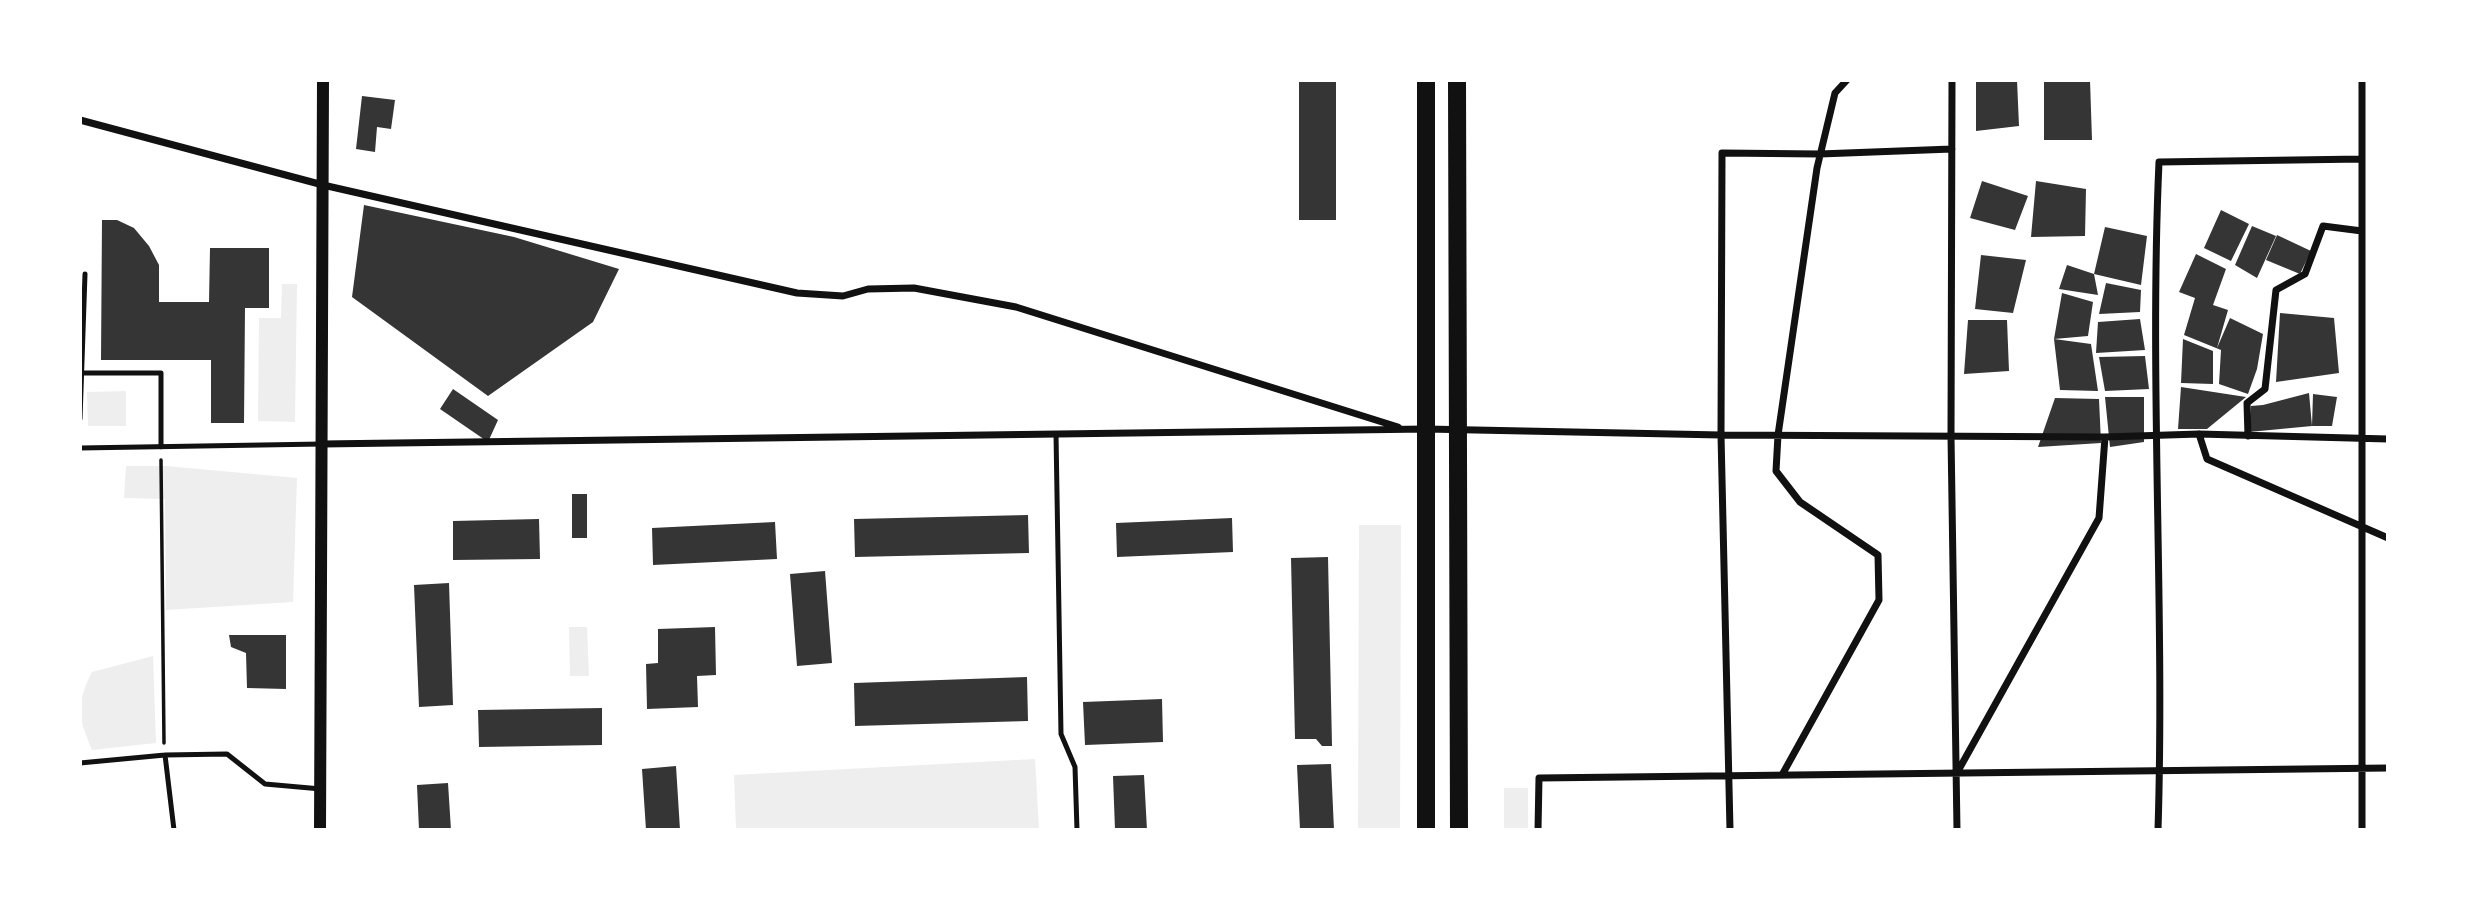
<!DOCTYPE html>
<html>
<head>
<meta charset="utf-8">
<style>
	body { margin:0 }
	#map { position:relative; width:2468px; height:910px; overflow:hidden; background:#fff; font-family:"Nunito Sans",sans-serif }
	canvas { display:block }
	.frame { position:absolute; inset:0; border:82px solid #fff; pointer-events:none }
</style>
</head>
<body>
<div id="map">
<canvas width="2468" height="910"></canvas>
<div class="frame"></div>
</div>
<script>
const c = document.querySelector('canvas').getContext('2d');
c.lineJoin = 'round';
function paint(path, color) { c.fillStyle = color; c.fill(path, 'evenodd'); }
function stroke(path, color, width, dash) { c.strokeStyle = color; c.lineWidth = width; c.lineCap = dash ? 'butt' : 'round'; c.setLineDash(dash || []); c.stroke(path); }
const green = new Path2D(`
	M282 284H297L295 422 258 421 259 318H281Z
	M126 391V426H88L87 392Z
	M126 466H166L297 478 293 602 166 610 165 499 124 498Z
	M1359 525H1401L1400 829H1358Z
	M569 627H587L589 676H570Z
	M153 656 156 743 92 750C78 716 75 706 92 672Z
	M1035 759 1039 829H736L734 775Z
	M1504 788H1528V829H1504Z`);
const building = new Path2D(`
	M1299 80H1336V220H1299Z
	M1976 80H2017L2019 126 1976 131Z
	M2044 80H2090L2092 140H2044Z
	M362 96 395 100 391 129 377 127 375 152 356 149Z
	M1982 181 2028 196 2015 230 1970 218Z
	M2036 181 2086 189 2085 236 2031 237Z
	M364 205 514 237 619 269 593 322 488 396 352 297Z
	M2221 210 2249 224 2231 261 2204 248Z
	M102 220H117L134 228 149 246 159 265V302H209L210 248H269V308H245L244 423H211V360H101Z
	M2252 226 2276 236 2257 278 2235 265Z
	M2105 227 2147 236 2141 285 2094 274 2098 295 2059 289 2067 265 2094 274Z
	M2277 235 2311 251 2300 274 2266 260Z
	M2196 254 2226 269 2213 305 2228 310 2217 348 2230 318 2263 334 2257 369 2248 394 2219 384 2221 350 2184 335 2195 298 2179 292Z
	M1981 255 2026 260 2013 313 1975 309Z
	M2106 283 2141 290 2140 312 2099 314Z
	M2062 293 2093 302 2088 336 2054 339 2091 344 2098 391 2060 390 2054 339Z
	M2280 313 2334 318 2339 373 2276 382Z
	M2140 319 2145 350 2096 353 2098 322Z
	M1968 320H2007L2009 371 1964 374Z
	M2183 339 2213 351V384L2181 383Z
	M2145 356 2149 389 2105 391 2099 357Z
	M2181 387 2246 397 2207 429H2178Z
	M453 389 498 420 488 442 440 409Z
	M2309 393 2312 426 2249 432 2251 406 2263 405Z
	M2313 394 2337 397 2332 426H2312Z
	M2105 397H2144V442L2110 447Z
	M2055 398 2099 399 2101 443 2038 447Z
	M572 494H587V538H572Z
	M1028 515 1029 553 855 557 854 519Z
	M1232 518 1233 552 1117 557 1116 523Z
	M539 519 540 559 453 560V521Z
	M775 522 777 559 653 565 652 528Z
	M1328 557 1332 746H1322L1316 739H1295L1291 558Z
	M825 571 832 663 797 666 790 574Z
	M449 583 453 705 419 707 414 585Z
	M715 627 716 675 697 676 698 707 647 709 646 664 658 663V629Z
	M229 635H286V689L247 688 246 653 231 647Z
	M1027 677 1028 721 855 726 854 683Z
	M1162 699 1163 742 1085 745 1083 702Z
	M602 708V745L479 747 478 710Z
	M1331 764 1334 830H1300L1297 765Z
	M676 766 680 830H646L642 769Z
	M1144 775 1147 830H1115L1113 776Z
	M448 783 451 830H419L417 785Z`);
const path = new Path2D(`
	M161 460 164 743`);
const service = new Path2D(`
	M82 373H161V447
	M80 419 85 274
	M1056 434 1061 734 1075 767 1077 830
	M80 448 322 444
	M165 755 174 830
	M80 763 165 755 227 754 265 784 321 789`);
const minor = new Path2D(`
	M1952 80 1951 436 1957 830
	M2362 80V830
	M80 120 323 185 797 293 843 296 868 289 914 288 1016 307 1398 427
	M2199 434 2207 459 2388 538
	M2248 436 2247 403 2265 389 2276 290 2305 274 2323 226 2362 231
	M322 444 1426 429 1721 435 2105 437 2199 434 2388 439
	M1958 771 2099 518 2105 437
	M1782 775 1879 600 1878 555 1800 502 1776 471 1778 435 1817 168 1835 93 1847 80
	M1538 830 1539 778 2388 768
	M1730 830 1721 435 1722 153 1820 154 1952 149
	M2158 830C2165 607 2149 384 2159 162L2362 159`);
const tertiary = new Path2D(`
	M320 830 323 80`);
const primary = new Path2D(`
	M1426 80V830
	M1457 80 1459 830`);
paint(green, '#eee');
paint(building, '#353535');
stroke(path, '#111', 3.5);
stroke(service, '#111', 5);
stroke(minor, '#111', 7);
stroke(tertiary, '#111', 12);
stroke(primary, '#111', 18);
</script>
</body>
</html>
